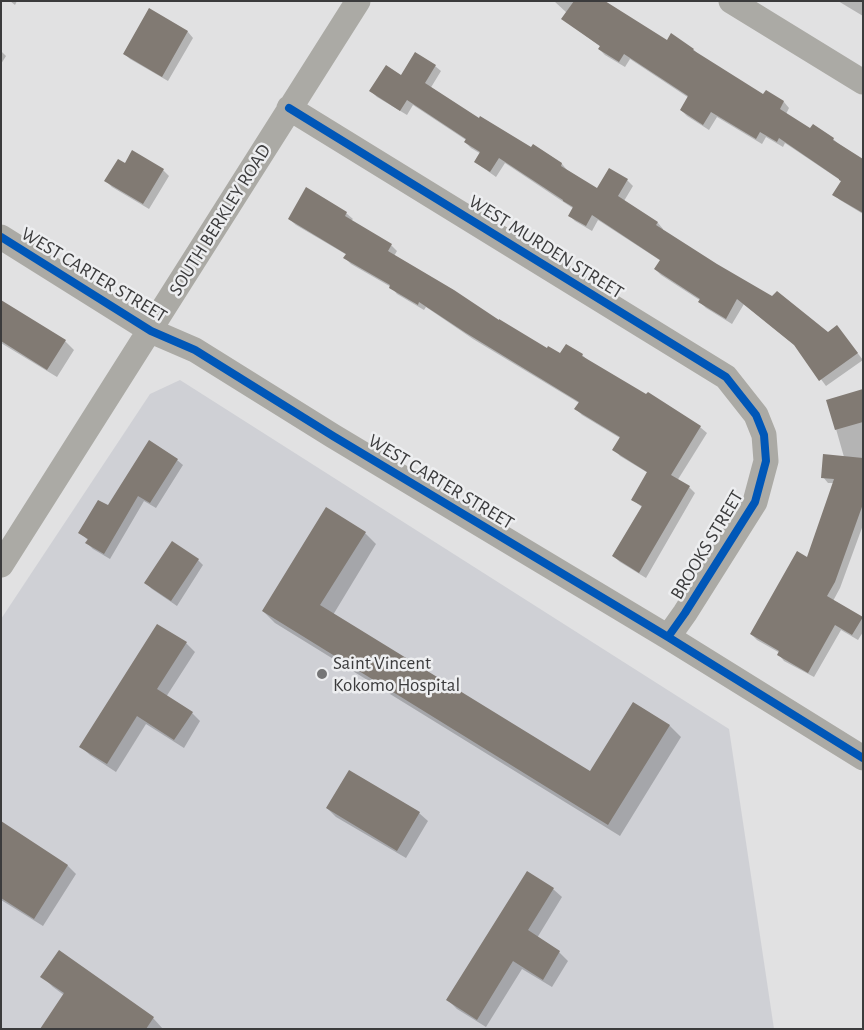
<!DOCTYPE html>
<html>
<head>
<meta charset="utf-8">
<style>
	body { margin:0 }
	#map { position:relative; width:864px; height:1030px; overflow:hidden; background:#e1e1e2; font-family:"Alegreya Sans",sans-serif }
	canvas { display:block }
	.frame { position:absolute; inset:0; border:2px solid #3b3b3c; pointer-events:none }
</style>
</head>
<body>
<div id="map">
<canvas width="864" height="1030"></canvas>
<div class="frame"></div>
</div>
<script>
const c = document.querySelector('canvas').getContext('2d');
c.lineJoin = 'round';
function paint(path, color) { c.fillStyle = color; c.fill(path, 'evenodd'); }
function stroke(path, color, width, dash) { c.strokeStyle = color; c.lineWidth = width; c.lineCap = dash ? 'butt' : 'round'; c.setLineDash(dash || []); c.stroke(path); }
function write(font, color, halo, rows, align = 'center') {
  c.font = font + ' "Alegreya Sans",sans-serif'; c.lineWidth = 5; c.setLineDash([]); c.textBaseline = 'middle'; c.strokeStyle = halo; c.fillStyle = color; for (const [text, x, y, turn = 0] of rows) {
    c.save(); c.translate(x, y); c.rotate((+turn || 0) * Math.PI / 180); c.textAlign = isNaN(turn) ? turn : align; if (halo) c.strokeText(text, 0, 0); c.fillText(text, 0, 0); c.restore();
  }
}
const built = new Path2D(`
	M180 380 729 729 774 1029H1V619L150 394Z`);
const shadow = new Path2D(`
	M10 1H17L15 5Z
	M554 1H604L667 41 671 35 694 50 700 56 764 96 766 92 784 102 789 108 786 114 811 130 833 139 839 144 863 160V214L840 200 834 194 842 182 840 180 785 143 783 147 766 137 762 144 717 117 709 130 687 116 681 110 689 98 630 59 625 67 605 55 599 49 601 47 563 19 567 13Z
	M838 1H863V16Z
	M150 10 188 32 193 38 168 81 130 59 124 53Z
	M1 51 6 56 1 64Z
	M435 66 441 71 430 89 479 120 562 164 567 170 598 190 627 180 633 186 624 201 658 223 663 229 662 231 828 334 837 327 863 360 826 386 797 347 744 304 732 324 706 308 700 302 701 301 661 275 655 269 661 261 598 220 592 231 575 221 570 216 574 209 505 163 496 177 475 162 481 154 471 148 465 142 466 140 413 105 407 115 377 97 371 91 402 76Z
	M125 165 163 170 169 176 149 209 112 187 106 181Z
	M346 213 353 219 351 221 391 245 397 251 394 256 499 322 547 350 561 355H582L589 361 647 396 648 394 700 427 707 433 677 481 689 487 695 493 646 578 620 562 613 556 643 508 633 500 648 473 620 456 614 449 620 438 582 415 576 409 579 403 473 339 426 307 424 310 397 294 391 287 351 264 345 258 347 255 296 225 289 219Z
	M1 301 65 341 74 350 57 377 1 343Z
	M863 394V525L840 588 833 601 863 619V632L858 640 841 630 814 677 784 661 779 655 780 653 757 640 751 634 808 559 834 483H828L823 477 844 457 828 401Z
	M177 460 183 465 156 508 144 501 110 559 93 549 87 543 89 541 80 533 108 507Z
	M365 533 376 544 333 615 591 773 633 703 670 726 681 737 620 836 275 623 263 611Z
	M198 560 203 565 177 606 152 589 146 583Z
	M186 643 195 652 166 697 192 713 200 721 184 748 146 724 116 772 90 755 81 747Z
	M327 808 419 813 428 821 406 858 336 817Z
	M1 823 68 866 76 874 43 926 1 900Z
	M553 889 562 897 537 938 559 952 568 961 552 987 522 969 486 1027 457 1009 448 1000Z
	M42 976 153 1018 163 1029H41L64 995 53 987Z`);
const building = new Path2D(`
	M574 1H605L667 40 671 33 694 49 693 50 763 94 766 90 784 101 780 109 810 128 813 124 834 138 833 140 863 159V213L832 195 841 181 839 180V179L779 138 777 142 760 132 756 139 711 112 703 125 680 110 688 96 624 54 619 62 598 49 600 46 561 19Z
	M149 8 188 31 162 77 123 54Z
	M415 52 436 65 425 83 479 118 480 116 531 147 533 144 562 163 561 166 597 188 609 168 628 179 618 196 658 222 656 225 717 264 772 296 777 291 828 332 837 325 858 353 819 381 794 345 737 299 726 319 698 302 700 299 654 269 660 260 592 215 586 226 568 216 573 207 563 201V200L499 158 490 172 474 162 480 152 464 142 466 139 407 100 400 111 369 91 386 65 401 75Z
	M132 150 164 169 143 204 104 181 118 159 125 163Z
	M306 187 347 212 345 216 392 244 388 251 454 290 499 320V319L547 348 548 346 560 353 566 344 583 354 582 356 646 394 648 392 701 426 671 475 690 486 639 573 612 556 642 506 631 500 647 472 612 450 620 437 574 409 579 402 466 333 419 302 418 305 389 288 390 285 343 258 346 254 288 219Z
	M1 300 66 340 47 370 1 341Z
	M863 389V422L835 430 826 400Z
	M149 440 178 459 150 503 138 496 104 554 85 543 88 539 78 533 98 500 108 505Z
	M823 454 863 458V504L835 582 827 596 863 617 852 635 835 625 808 673 777 655 779 651 750 634 797 551 807 557 834 479 821 478Z
	M326 507 366 532 320 605 590 771 633 702 670 725 608 825 262 611Z
	M172 541 199 559 171 601 144 583Z
	M157 624 187 642 157 689 193 712 174 740 137 716 107 764 79 747Z
	M349 770 420 812 397 851 326 808Z
	M1 821 68 865 34 919 1 898Z
	M527 871 554 888 528 930 560 951 543 980 513 961 477 1020 446 1000Z
	M59 950 154 1017 146 1029H40L64 993 40 977Z`);
const minor = new Path2D(`
	M731 1 863 82
	M289 108 726 377 756 415 764 435 766 461 755 502 685 613 668 637
	M1 237 151 331 195 350 333 436 668 637 863 758
	M1 565 358 1`);
const cycleway = new Path2D(`
	M289 108 726 377 756 415 764 435 766 461 755 502 685 613 668 637
	M1 237 151 331 195 350 333 436 668 637 863 758`);
const markers = [
	[322,674,6,"#757576"]
];
const streetNames = [
	["SOUTH BERKLEY ROAD",220,220,-58],
	["WEST MURDEN STREET",546,247,32],
	["WEST CARTER STREET",94,275,31],
	["WEST CARTER STREET",441,482,31],
	["BROOKS STREET",707,545,-59]
];
const poiNames = [
	["Saint Vincent",333,663],
	["Kokomo Hospital",333,685]
];
paint(built, '#cfd0d5');
paint(shadow, '#0003');
paint(building, '#817a73');
stroke(minor, '#abaaa5', 25);
stroke(cycleway, '#0057b8', 8);
for (const [x, y, r, color] of markers) { const dot = new Path2D(); dot.arc(x, y, r, 0, 2 * Math.PI); c.fillStyle = color; c.fill(dot); stroke(dot, '#edeef0', 2); }
write('19px', '#3b3b3c', '#edeef0', streetNames);
write('19px', '#3b3b3c', '#edeef0', poiNames, 'left');
</script>
</body>
</html>
